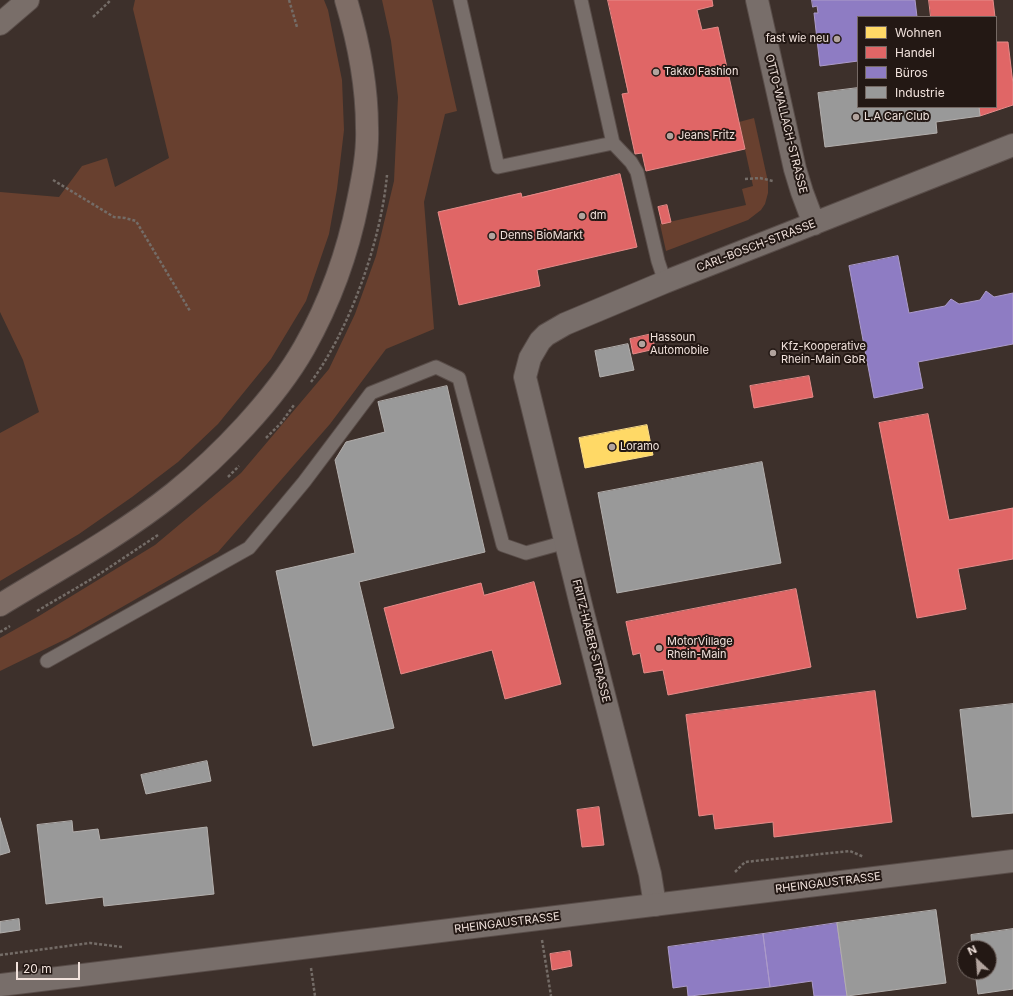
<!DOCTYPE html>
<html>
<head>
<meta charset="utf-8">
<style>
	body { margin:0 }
	#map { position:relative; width:1013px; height:996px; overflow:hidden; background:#3d302b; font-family:Inter,sans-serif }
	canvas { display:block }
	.legend { position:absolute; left:857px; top:16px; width:140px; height:92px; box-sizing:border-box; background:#231814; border:1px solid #756964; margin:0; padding:5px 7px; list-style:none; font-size:12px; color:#f1e2dc }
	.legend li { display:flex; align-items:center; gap:8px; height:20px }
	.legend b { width:20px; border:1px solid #756964 }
	.north { position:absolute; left:957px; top:940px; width:40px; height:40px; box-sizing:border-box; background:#231814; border:1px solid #756964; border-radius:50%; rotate:334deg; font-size:11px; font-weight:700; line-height:16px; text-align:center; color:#f1e2dc }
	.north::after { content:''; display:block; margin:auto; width:14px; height:18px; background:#b2a49e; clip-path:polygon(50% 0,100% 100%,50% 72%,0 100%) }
	.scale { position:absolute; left:16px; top:962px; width:64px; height:18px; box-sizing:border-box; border:2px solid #f1e2dc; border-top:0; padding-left:5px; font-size:12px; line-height:14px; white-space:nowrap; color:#f1e2dc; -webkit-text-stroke:3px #231814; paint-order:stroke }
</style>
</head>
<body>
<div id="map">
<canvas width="1013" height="996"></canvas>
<ul class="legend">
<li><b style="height:11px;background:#ffd966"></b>Wohnen</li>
<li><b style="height:11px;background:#e06666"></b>Handel</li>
<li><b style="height:11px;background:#8e7cc3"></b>Büros</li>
<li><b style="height:11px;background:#999"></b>Industrie</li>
</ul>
<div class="north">N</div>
<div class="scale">20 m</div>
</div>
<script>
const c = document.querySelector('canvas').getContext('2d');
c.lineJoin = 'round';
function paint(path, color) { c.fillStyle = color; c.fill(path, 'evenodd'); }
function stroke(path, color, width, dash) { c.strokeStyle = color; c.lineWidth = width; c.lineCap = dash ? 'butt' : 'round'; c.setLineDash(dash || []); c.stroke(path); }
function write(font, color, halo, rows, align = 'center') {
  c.font = font + ' Inter,sans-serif'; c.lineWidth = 4; c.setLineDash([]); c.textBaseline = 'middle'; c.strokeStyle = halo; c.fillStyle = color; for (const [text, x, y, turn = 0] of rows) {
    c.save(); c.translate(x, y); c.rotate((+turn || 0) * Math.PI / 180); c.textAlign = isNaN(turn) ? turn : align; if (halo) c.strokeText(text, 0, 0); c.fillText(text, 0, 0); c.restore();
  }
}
const green = new Path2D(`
	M135 0H324L328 10 342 80 344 130 337 189 329 234 306 301 271 359 218 424 178 462 132 497 79 534 0 581V433L39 412 23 360 0 312V192L59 197 82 166 107 158 115 187 169 158 133 9Z
	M382 0H432L457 111 445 114 424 202 434 329 386 349 330 424 218 552 68 638 0 671V638L39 616 155 545 241 473 329 369 355 314 376 256 394 181 398 97 391 41Z
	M754 118 768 182V193L765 204 761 210 748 220 666 251 660 224 746 205 742 189 753 186 739 122Z`);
const homes = new Path2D(`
	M647 425 653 455 585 468 579 438Z`);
const shops = new Path2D(`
	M608 0H712L713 6 697 10 702 30 718 27 745 149 646 171 642 153 635 154 622 94 628 93Z
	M929 0H993L995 17H931Z
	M996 42H1008L1013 84V105L980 116 979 107H996Z
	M620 174 637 247 537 270 540 286 459 305 438 212 521 193 522 197Z
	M667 205 671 222 662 224 658 207Z
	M652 334 655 349 633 354 630 339Z
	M809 376 813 397 754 408 750 386Z
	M928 414 949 520 1013 508V559L958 569 966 609 917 618 879 423Z
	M534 582 561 684 505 699 492 650 401 674 384 608 481 583 484 595Z
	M796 589 811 667 668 695 663 670 644 673 640 653 633 655 626 622Z
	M875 691 892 822 774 837 773 822 715 829 713 814 699 816 686 715Z
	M599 807 604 845 582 847 577 810Z
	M570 951 572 966 552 970 550 954Z`);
const offices = new Path2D(`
	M812 0H915L917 17H858V61L820 66 814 13H818L817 6 813 7Z
	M898 256 909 313 945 306 951 299 959 304 980 300 986 291 994 297 1013 293V344L918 362 923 388 874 398 849 266Z
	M837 923 847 996H814L812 981 770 987 763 934Z
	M763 934 770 987 690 996H688L687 986 673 988 668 947Z`);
const industry = new Path2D(`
	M858 88V107H979L980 116 936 122 937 133 825 147 818 93Z
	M628 344 634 370 600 377 595 351Z
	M447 386 485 552 359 582 394 728 313 746 276 571 355 553 335 460 346 442 385 432 378 402Z
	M762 462 781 563 617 593 598 493Z
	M1013 704V813L972 817 960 710Z
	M207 761 211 781 146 794 141 775Z
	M0 818 10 852 0 855Z
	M72 821 73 832 98 829 100 840 207 827 214 894 104 906 103 897 46 904 37 825Z
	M936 910 946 983 847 996 837 923Z
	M19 919 20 930 0 933V922Z
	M1013 929V989L978 994 975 972H989V948H972L971 935Z`);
const path = new Path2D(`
	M289 0 297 27
	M93 17 111 0
	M745 179 760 178 773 181
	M53 180 114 217 125 218 136 221 190 311
	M311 382C350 329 381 241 387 175
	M266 438 281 423 294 405
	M228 477 239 466
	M37 611 95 577 158 535
	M0 632 10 626
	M735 872 745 862 850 851 864 857
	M542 940 551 996
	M0 955 90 943 122 947
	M311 968 315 996`);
const service = new Path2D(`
	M460 0 498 167 613 143 581 0
	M613 143 631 162 637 172 658 261 665 282
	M47 661 249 548 304 482 371 393 436 367 459 378 503 545 526 553 566 542`);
const minor = new Path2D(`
	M757 0 795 169 802 192 814 224
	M655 905 650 874 582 609 525 377 530 358 540 341 546 335 565 324 665 282 1013 145`);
const tertiary = new Path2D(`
	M0 985 1013 861`);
const secondary = new Path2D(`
	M0 24 28 0`);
const motorway = new Path2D(`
	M0 605C59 569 120 536 174 493 220 456 275 399 304 348 330 302 348 252 358 201 363 177 368 152 367 128 367 86 358 40 346 0`);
const markers = [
	[837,39,4,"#b2a49e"],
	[656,72,4,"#b2a49e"],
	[856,117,4,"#b2a49e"],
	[670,136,4,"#b2a49e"],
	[582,216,4,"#b2a49e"],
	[492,236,4,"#b2a49e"],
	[642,344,4,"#b2a49e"],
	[773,353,4,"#b2a49e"],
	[612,447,4,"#b2a49e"],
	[659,648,4,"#b2a49e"]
];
const poiNames = [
	["fast wie neu",829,39,"right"],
	["Takko Fashion",664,72],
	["L.A Car Club",864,117],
	["Jeans Fritz",678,136],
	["dm",590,216],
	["Denns BioMarkt",500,236],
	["Hassoun",650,338],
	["Automobile",650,351],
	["Kfz-Kooperative",781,347],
	["Rhein-Main GbR",781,360],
	["Loramo",620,447],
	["MotorVillage",667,642],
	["Rhein-Main",667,655]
];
const streetNames = [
	["OTTO-WALLACH-STRASSE",786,124,76],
	["CARL-BOSCH-STRASSE",756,246,-21],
	["FRITZ-HABER-STRASSE",591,641,76],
	["RHEINGAUSTRASSE",828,883,-7],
	["RHEINGAUSTRASSE",507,923,-7]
];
paint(green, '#68402f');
paint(homes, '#ffd966');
stroke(homes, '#fbdc89', 1);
paint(shops, '#e06666');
stroke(shops, '#e58b89', 1);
paint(offices, '#8e7cc3');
stroke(offices, '#ac9bca', 1);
paint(industry, '#999');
stroke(industry, '#b3afad', 1);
stroke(service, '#594d49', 15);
stroke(minor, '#594d49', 24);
stroke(tertiary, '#594d49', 24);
stroke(secondary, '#594d49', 24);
stroke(motorway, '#594d49', 24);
stroke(path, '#746c67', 2.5, [3, 2]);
stroke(service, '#786e6a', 13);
stroke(minor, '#786e6a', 22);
stroke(tertiary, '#786e6a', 22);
stroke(secondary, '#796e69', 22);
stroke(motorway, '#7e6d66', 22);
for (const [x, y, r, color] of markers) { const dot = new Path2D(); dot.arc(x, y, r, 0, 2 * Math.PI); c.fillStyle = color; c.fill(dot); stroke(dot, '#231814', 1.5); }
write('11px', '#f1e2dc', '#231814', poiNames, 'left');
write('11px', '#f1e2dc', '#231814', streetNames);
</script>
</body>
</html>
